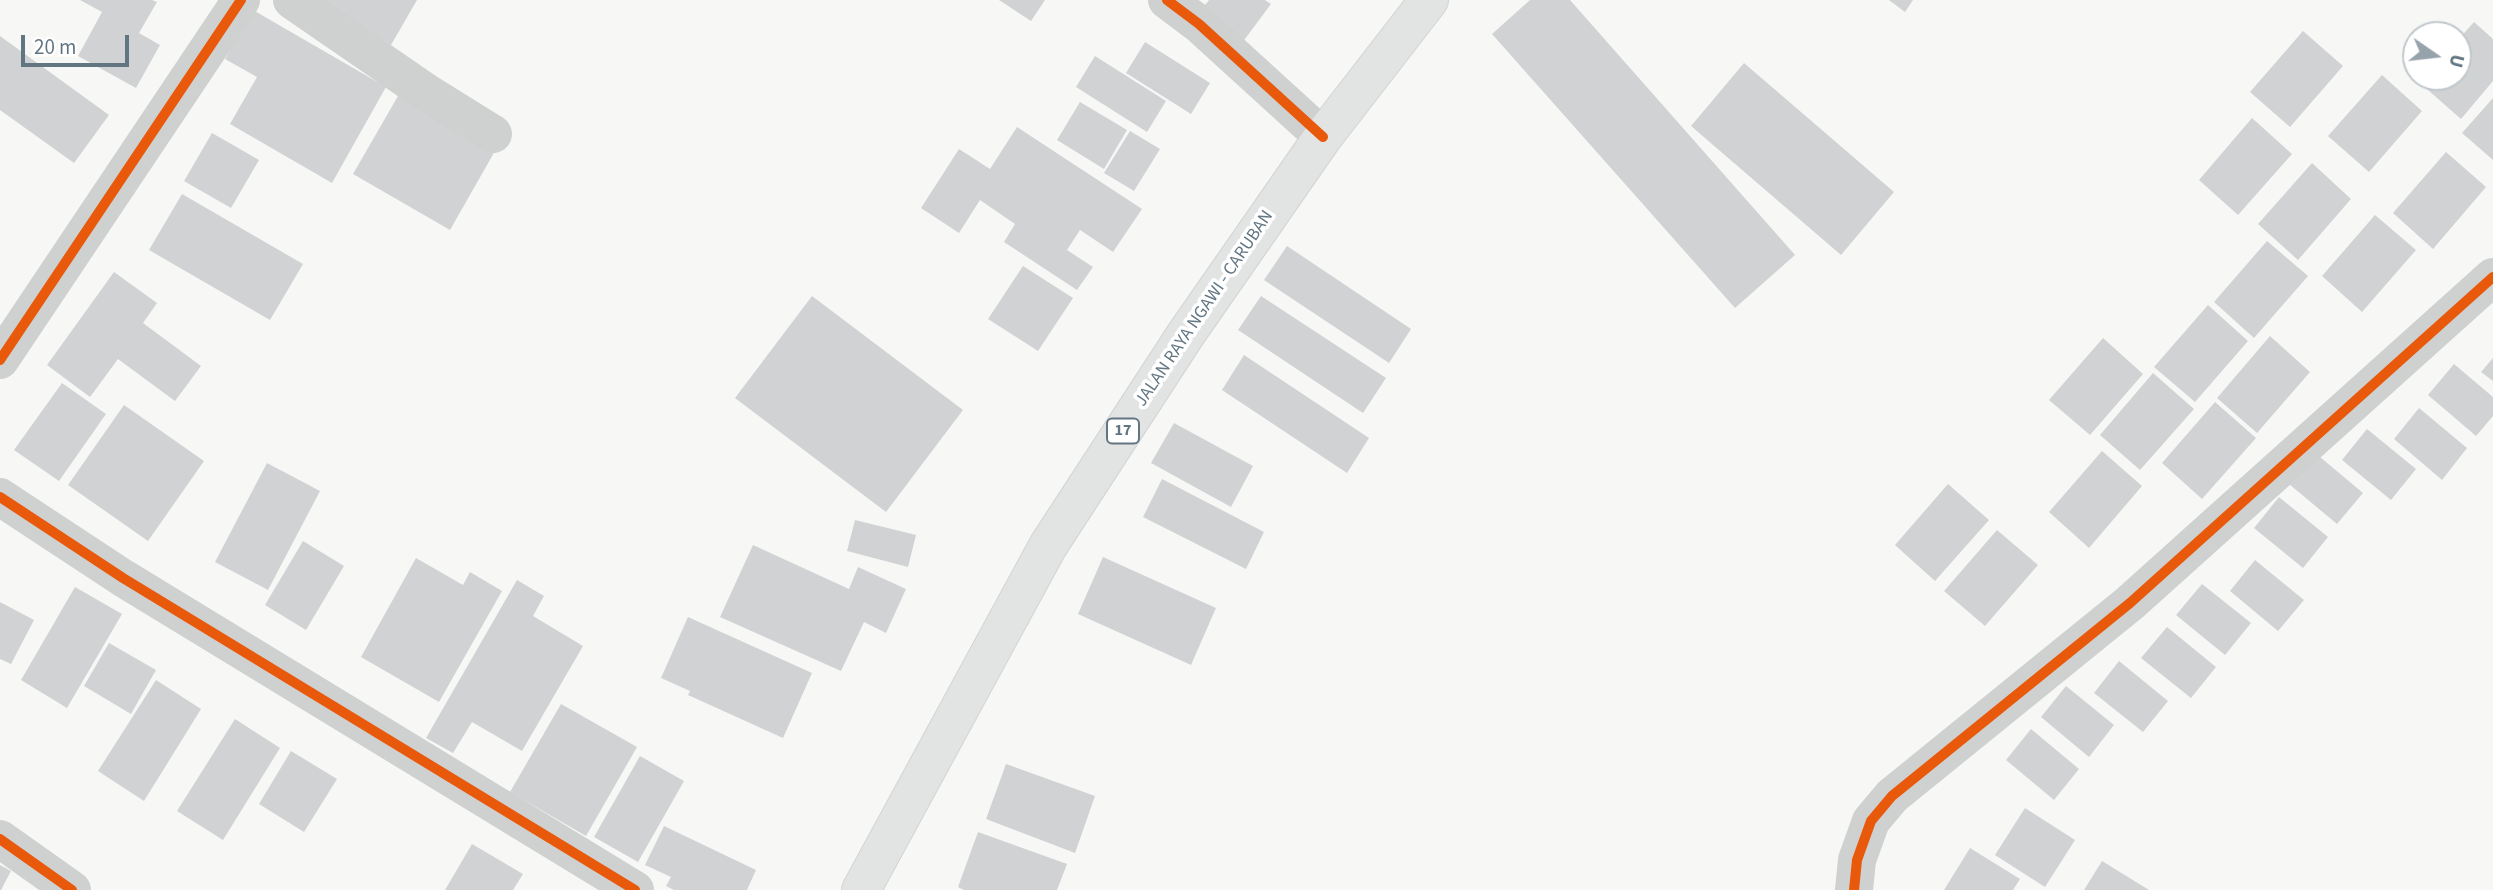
<!DOCTYPE html>
<html>
<head>
<meta charset="utf-8">
<style>
	body { margin:0 }
	#map { position:relative; width:2493px; height:890px; overflow:hidden; background:#f7f7f6; font-family:"Source Sans 3",sans-serif }
	canvas { display:block }
	.north { position:absolute; left:2402px; top:21px; width:70px; height:70px; box-sizing:border-box; background:#fff; border:2px solid #c0c8cd; border-radius:50%; rotate:104deg; font-size:19px; font-weight:700; line-height:28px; text-align:center; color:#627682 }
	.north::after { content:''; display:block; margin:auto; width:24px; height:32px; background:#96a3ab; clip-path:polygon(50% 0,100% 100%,50% 72%,0 100%) }
	.scale { position:absolute; left:21px; top:35px; width:108px; height:32px; box-sizing:border-box; border:4px solid #627682; border-top:0; padding-left:9px; font-size:21px; line-height:24px; white-space:nowrap; color:#627682; -webkit-text-stroke:5px #fff; paint-order:stroke }
</style>
</head>
<body>
<div id="map">
<canvas width="2493" height="890"></canvas>
<div class="north">U</div>
<div class="scale">20 m</div>
</div>
<script>
const c = document.querySelector('canvas').getContext('2d');
c.lineJoin = 'round';
function paint(path, color) { c.fillStyle = color; c.fill(path, 'evenodd'); }
function stroke(path, color, width, dash) { c.strokeStyle = color; c.lineWidth = width; c.lineCap = dash ? 'butt' : 'round'; c.setLineDash(dash || []); c.stroke(path); }
function write(font, color, halo, rows, align = 'center') {
  c.font = font + ' "Source Sans 3",sans-serif'; c.lineWidth = 7; c.setLineDash([]); c.textBaseline = 'middle'; c.strokeStyle = halo; c.fillStyle = color; for (const [text, x, y, turn = 0] of rows) {
    c.save(); c.translate(x, y); c.rotate((+turn || 0) * Math.PI / 180); c.textAlign = isNaN(turn) ? turn : align; if (halo) c.strokeText(text, 0, 0); c.fillText(text, 0, 0); c.restore();
  }
}
const building = new Path2D(`
	M80 0H152L157 2 139 33 160 45 136 88 78 56 102 12Z
	M314 0H417L391 45Z
	M999 0H1045L1031 21Z
	M1209 0H1265L1271 4 1242 43 1200 11Z
	M1530 0H1570L1795 255 1735 308 1492 34Z
	M1889 0H1913L1905 12Z
	M253 10 386 87 332 183 230 124 257 77 225 59Z
	M2474 22 2493 39V81L2461 119 2420 83 2426 77H2458V40Z
	M2303 31 2343 66 2290 127 2250 92Z
	M0 36 109 115 74 163 0 110Z
	M1145 42 1210 83 1191 114 1126 73Z
	M1095 56 1166 101 1147 132 1076 87Z
	M1744 63 1894 192 1841 255 1691 126Z
	M2382 75 2422 111 2369 172 2328 136Z
	M398 96 495 151 450 230 353 174Z
	M2493 98V160L2462 133Z
	M1080 102 1127 130 1104 169 1057 140Z
	M2252 118 2292 154 2238 215 2199 180Z
	M1017 127 1142 209 1113 252 1080 230 1067 250 1093 267 1077 290 1004 242 1015 224 980 200 959 233 921 208 959 149 990 169Z
	M1130 131 1160 149 1134 191 1104 173Z
	M212 133 259 160 231 208 184 181Z
	M2446 152 2486 187 2433 249 2393 213Z
	M2312 163 2351 199 2298 260 2258 224Z
	M182 194 303 264 270 320 149 250Z
	M2375 215 2416 250 2362 312 2322 276Z
	M2267 241 2308 276 2254 338 2214 302Z
	M1287 246 1411 329 1389 363 1264 280Z
	M1023 266 1073 298 1038 351 988 319Z
	M114 272 157 303 143 323 201 366 175 401 118 359 90 397 47 365Z
	M812 296 963 410 886 512 735 398Z
	M1261 296 1386 378 1363 413 1238 330Z
	M2208 305 2248 341 2195 402 2154 367Z
	M2270 336 2310 372 2257 433 2217 398Z
	M2103 338 2143 374 2090 435 2049 400Z
	M1244 355 1369 438 1347 473 1222 390Z
	M2493 358V381L2481 372Z
	M2454 364 2493 397V416L2476 436 2428 395Z
	M2153 373 2194 409 2140 470 2100 435Z
	M62 383 106 414 59 481 14 450Z
	M2215 402 2256 438 2202 499 2162 463Z
	M124 405 204 461 148 541 68 485Z
	M2419 408 2467 448 2442 480 2394 439Z
	M1174 423 1253 466 1231 507 1151 463Z
	M2367 429 2416 469 2391 500 2342 460Z
	M2102 451 2142 486 2089 548 2049 512Z
	M2314 452 2363 493 2337 524 2289 484Z
	M267 463 320 491 268 590 215 562Z
	M1162 479 1264 532 1246 569 1143 517Z
	M1948 484 1989 520 1935 581 1895 545Z
	M2279 497 2328 537 2303 568 2254 528Z
	M855 520 916 535 908 567 847 551Z
	M1997 530 2038 565 1985 626 1944 591Z
	M303 541 344 566 306 630 265 605Z
	M753 545 849 589 858 567 906 589 886 633 864 622 841 671 720 617Z
	M1103 557 1216 608 1191 665 1078 614Z
	M416 558 463 585 470 572 502 591 439 702 361 657Z
	M2255 560 2304 600 2278 631 2230 591Z
	M517 580 544 596 533 616 583 646 522 751 472 722 453 753 426 738Z
	M2202 584 2251 623 2225 655 2176 615Z
	M75 587 122 614 67 708 21 680Z
	M0 602 34 620 11 664 0 659Z
	M688 617 812 673 783 738 688 695 690 691 661 678Z
	M2167 627 2216 667 2191 698 2141 658Z
	M109 643 156 670 131 714 84 686Z
	M2119 661 2168 701 2143 732 2094 693Z
	M156 680 201 709 144 801 98 771Z
	M2066 686 2114 725 2089 757 2041 717Z
	M561 704 637 747 586 836 510 792Z
	M235 719 280 748 223 840 177 811Z
	M2031 729 2079 769 2054 800 2006 760Z
	M291 751 337 779 304 832 259 804Z
	M640 756 684 781 638 862 594 837Z
	M1006 764 1095 796 1075 853 986 819Z
	M2025 808 2075 840 2045 887 1995 855Z
	M664 826 756 870 747 890H674L666 886 671 877 645 865Z
	M978 832 1067 864 1057 890H964L958 887Z
	M472 844 523 874 513 890H445Z
	M1970 848 2020 879 2013 890H1944Z
	M2102 861 2149 890H2084Z
	M0 865 11 871 1 890H0Z`);
const minor = new Path2D(`
	M292 0 427 93 493 134
	M1167 0 1199 24 1323 137
	M0 360 241 0
	M0 497 123 578 635 890
	M0 839 72 890
	M1854 890 1857 860 1871 821 1892 796 2130 603 2493 277`);
const trunk = new Path2D(`
	M861 890 1048 546 1186 334 1323 137 1429 0`);
const cycleway = new Path2D(`
	M1167 0 1199 24 1323 137
	M0 360 241 0
	M0 497 123 578 635 890
	M0 839 72 890
	M1854 890 1857 860 1871 821 1892 796 2130 603 2493 277`);
const shields = [
	[1123,431,32]
];
const shieldNames = [
	["17",1123,431]
];
const streetNames = [
	["JALAN RAYA NGAWI - CARUBAN",1205,309,-56]
];
paint(building, '#d0d2d3');
stroke(trunk, '#d2d4d5', 40);
stroke(minor, '#cfd1d1', 38);
stroke(trunk, '#e2e3e3', 38);
stroke(cycleway, '#e8590c', 10);
for (const [x, y, w] of shields) { const box = new Path2D(); box.roundRect(x - w / 2, y - 12.5, w, 25, 5); c.fillStyle = '#fff'; c.fill(box); stroke(box, '#627682', 2); }
write('bold 16px', '#627682', null, shieldNames);
write('18px', '#627682', '#fff', streetNames);
</script>
</body>
</html>
